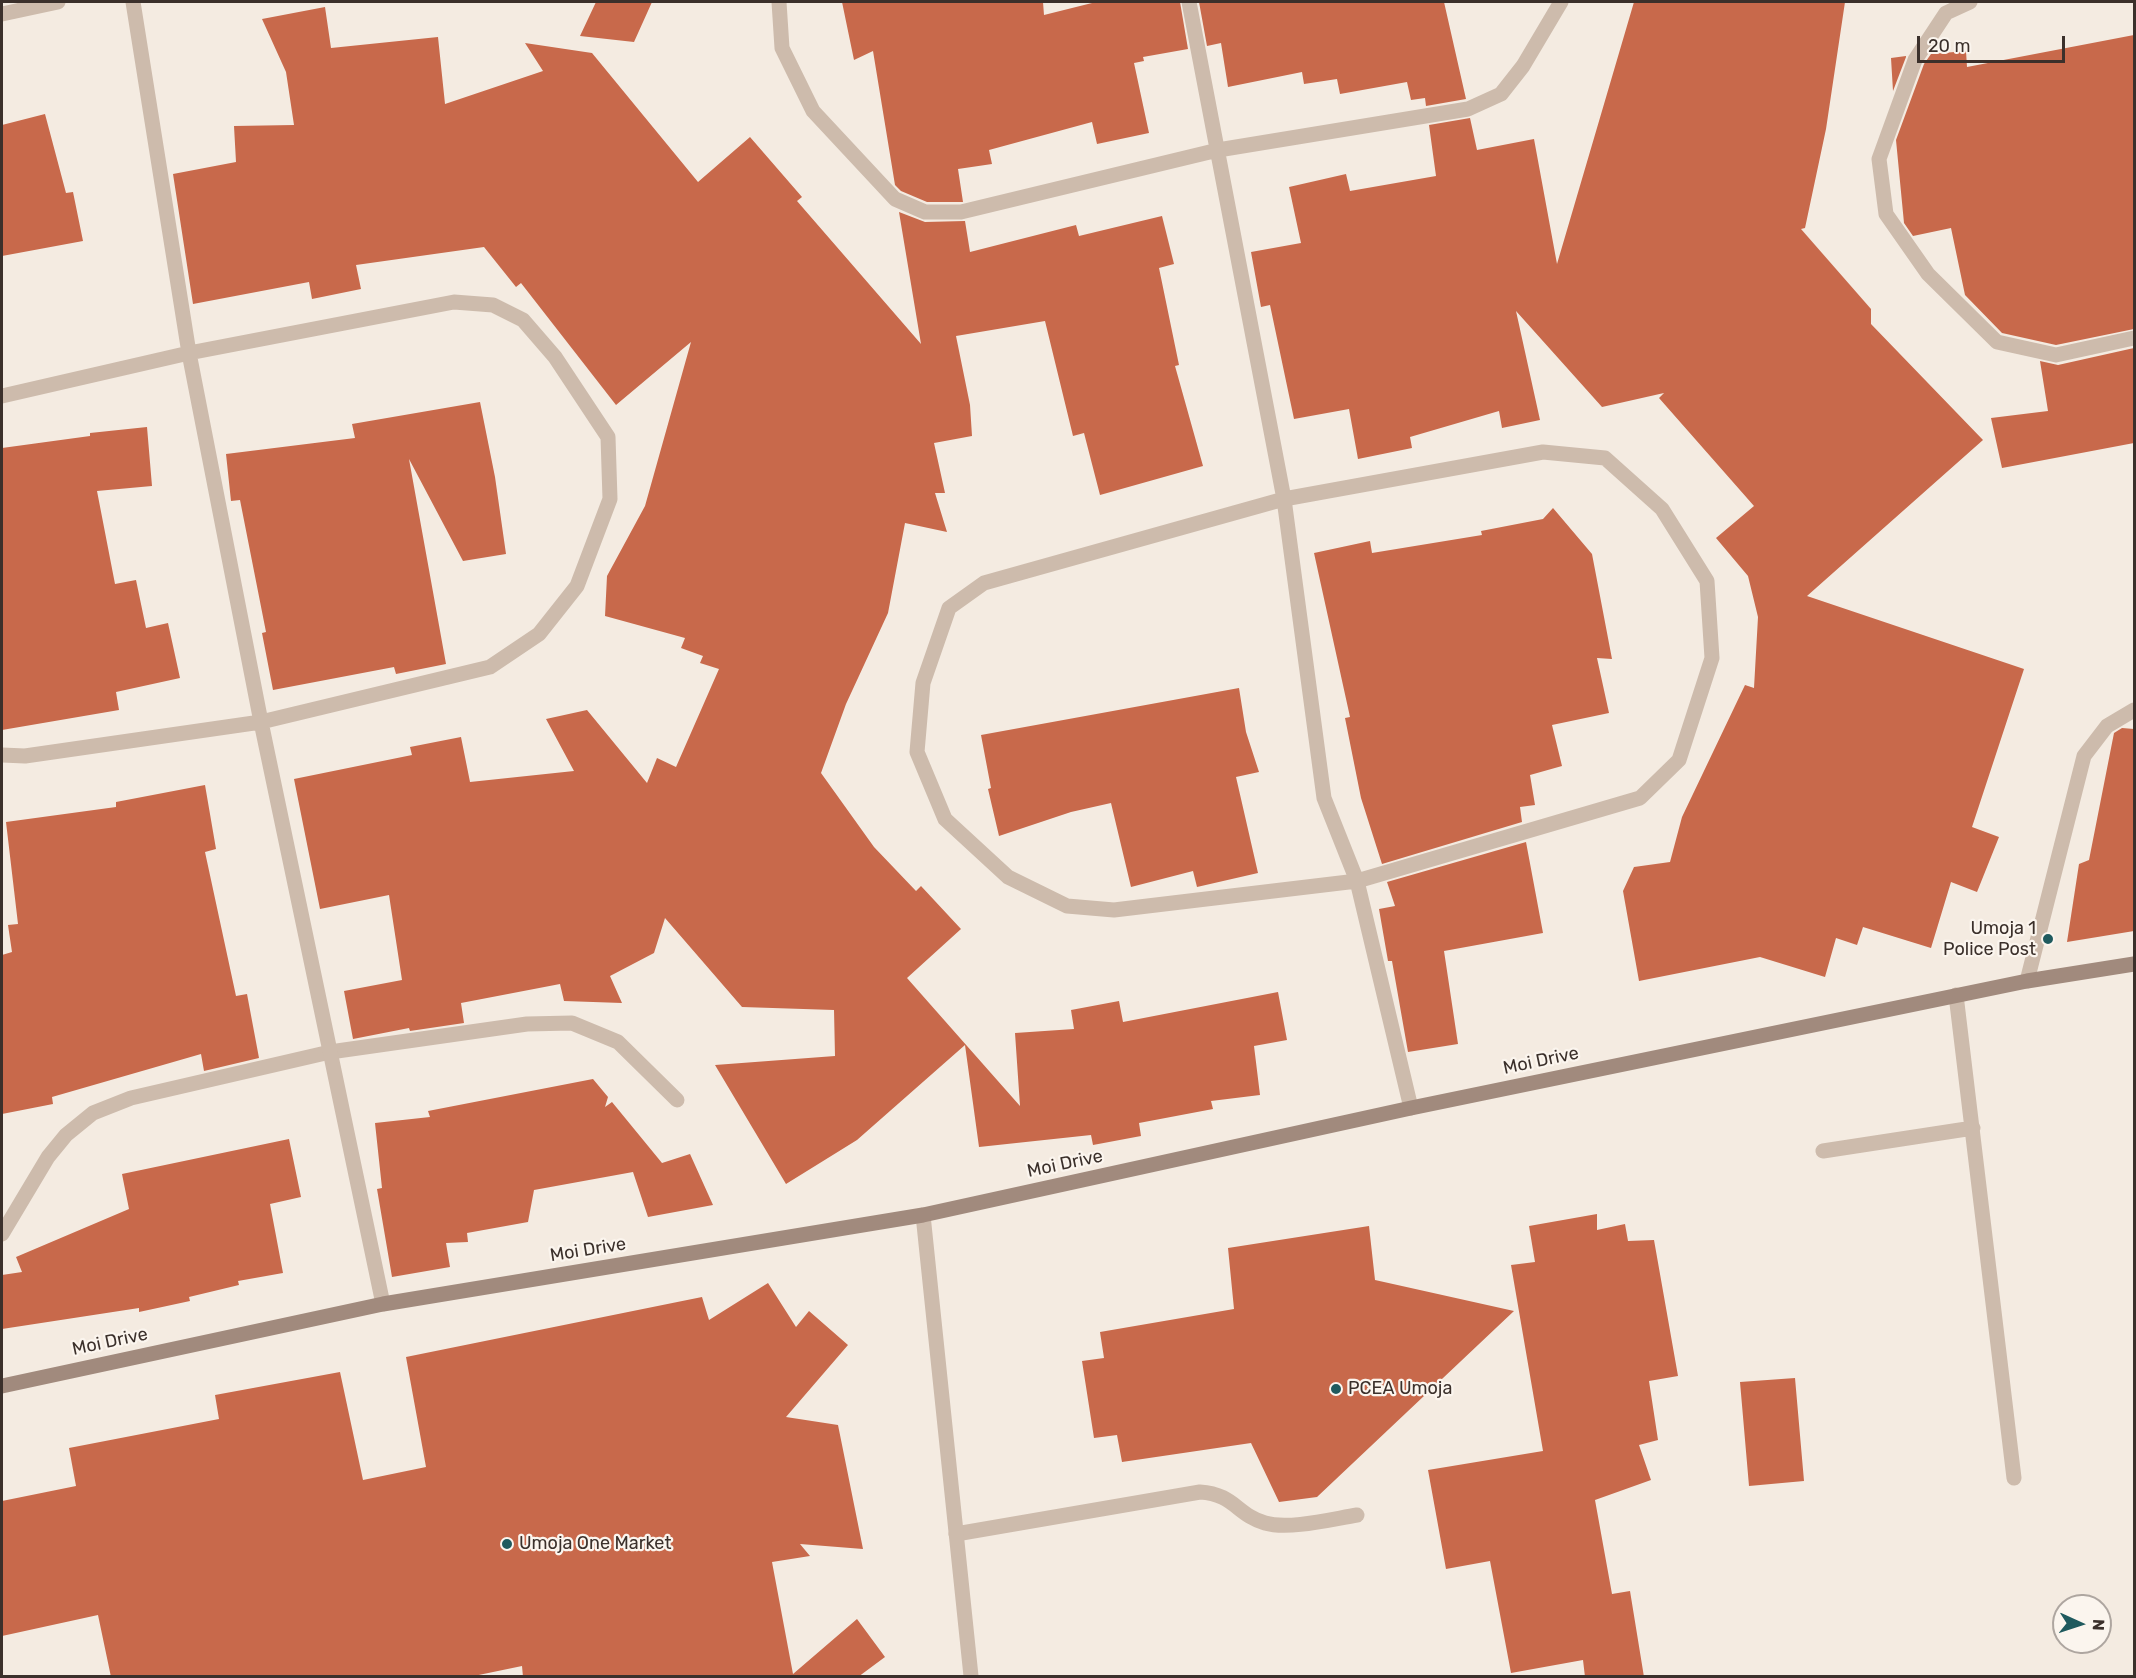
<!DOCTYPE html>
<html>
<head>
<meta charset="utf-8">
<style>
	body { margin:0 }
	#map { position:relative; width:2136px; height:1678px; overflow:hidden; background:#f4ebe1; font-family:Rubik,sans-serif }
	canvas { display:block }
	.frame { position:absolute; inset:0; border:3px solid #3b302b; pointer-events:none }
	.north { position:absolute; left:2052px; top:1594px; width:60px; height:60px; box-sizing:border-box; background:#fbf5ee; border:2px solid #aea6a0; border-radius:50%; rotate:93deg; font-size:16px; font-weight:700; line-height:24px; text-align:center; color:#3b302b }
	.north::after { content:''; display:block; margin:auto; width:21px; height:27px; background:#1f5a5e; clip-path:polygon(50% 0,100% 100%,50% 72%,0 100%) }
	.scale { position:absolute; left:1917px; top:36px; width:148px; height:27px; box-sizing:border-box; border:3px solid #3b302b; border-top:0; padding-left:8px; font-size:18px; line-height:21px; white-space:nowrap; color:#3b302b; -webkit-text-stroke:4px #fbf5ee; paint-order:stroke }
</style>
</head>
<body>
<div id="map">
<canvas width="2136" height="1678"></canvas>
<div class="frame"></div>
<div class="north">N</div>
<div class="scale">20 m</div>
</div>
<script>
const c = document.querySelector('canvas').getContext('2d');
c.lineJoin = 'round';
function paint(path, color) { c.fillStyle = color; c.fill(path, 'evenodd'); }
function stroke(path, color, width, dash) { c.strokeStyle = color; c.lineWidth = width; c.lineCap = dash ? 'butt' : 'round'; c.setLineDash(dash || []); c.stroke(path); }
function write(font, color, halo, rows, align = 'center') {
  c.font = font + ' Rubik,sans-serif'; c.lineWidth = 4.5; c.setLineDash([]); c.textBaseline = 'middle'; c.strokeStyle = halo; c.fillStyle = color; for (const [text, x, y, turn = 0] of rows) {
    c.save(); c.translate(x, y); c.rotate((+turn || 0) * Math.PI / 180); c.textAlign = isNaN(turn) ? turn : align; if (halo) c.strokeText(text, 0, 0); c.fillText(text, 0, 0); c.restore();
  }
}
const building = new Path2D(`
	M596 2H652L634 42 580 36Z
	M842 2H1043L1044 15 1096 2H1180L1188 49 1143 57 1144 61 1134 63 1149 133 1097 144 1092 122 989 150 992 164 958 169 963 202H927L901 191 895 185 873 51 854 60Z
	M1199 2H1444L1466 99 1426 106 1425 98 1411 100 1407 82 1340 94 1337 79 1304 84 1302 72 1228 87 1221 43 1207 46Z
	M1634 2H1845L1826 129 1805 228 1801 229 1871 309V324L1983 440 1807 596 2024 669 1972 827 1999 837 1977 892 1951 882 1931 948 1863 927 1857 945 1836 938 1825 977 1760 957 1639 981 1623 891 1634 867 1670 862 1682 817 1745 685 1754 688 1758 617 1748 576 1716 538 1754 506 1659 398 1664 393 1602 407 1516 311 1540 420 1502 428 1499 411 1410 437 1412 448 1358 459 1349 409 1294 419 1270 305 1261 307 1251 252 1301 243 1289 187 1346 174 1350 191 1436 176 1429 125 1470 118 1477 150 1534 139 1557 264Z
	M325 7 331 48 438 37 445 104 543 71 525 43 592 53 698 182 750 137 802 197 797 201 921 344 899 212 925 222 965 221 970 252 1076 225 1079 236 1162 216 1174 264 1159 268 1179 365 1175 366 1203 466 1100 495 1084 433 1073 436 1045 321 956 336 970 405 972 436 934 443 945 493H935L947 532 905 523 888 613 846 704 821 773 874 847 916 891 921 886 961 929 907 978 1020 1106 1015 1033 1074 1029 1071 1010 1119 1001 1123 1022 1278 992 1287 1040 1254 1046 1260 1095 1211 1101 1213 1109 1139 1123 1141 1136 1093 1145 1091 1135 979 1147 965 1045 857 1140 786 1184 715 1065 835 1056 834 1010 742 1007 665 918 654 953 610 976 622 1003 564 1001 560 984 461 1003 464 1023 410 1031 409 1028 353 1039 344 991 402 980 389 895 320 909 294 779 412 755 410 747 461 737 470 782 574 771 546 719 587 710 647 783 657 758 676 767 719 669 700 663 703 656 681 648 685 638 605 616 607 576 645 506 691 342 616 405 521 283 516 287 484 247 356 265 361 289 312 299 309 282 193 304 173 174 236 162 234 126 294 125 286 72 262 19Z
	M2134 35V329L2056 345 2002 333 1965 295 1951 228 1913 236 1904 223 1896 140 1924 64 1931 54 1966 51 1967 67Z
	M1906 56V57L1893 91 1891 58Z
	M45 114 66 193 73 192 83 241 2 256V125Z
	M2134 348V443L2002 468 1991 418 2048 411 2040 361 2058 365Z
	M480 402 495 477 506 554 463 561 409 459 446 664 396 674 394 667 273 690 262 633 266 632 240 500 231 501 226 454 355 438 352 424Z
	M147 427 152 486 97 491 115 584 136 580 146 628 168 623 180 678 116 692 119 710 2 730V448L90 436V433Z
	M1553 508 1592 554 1612 659 1597 658 1609 713 1552 725 1562 766 1530 775 1535 805 1520 807 1522 822 1382 864 1361 798 1345 718 1350 717 1314 553 1370 541 1372 553 1482 535 1481 531 1543 519Z
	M1239 688 1246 732 1259 772 1236 777 1258 873 1197 887 1193 871 1131 887 1111 803 1071 812 999 836 988 789 991 788 981 735Z
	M2122 728 2134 729V931L2067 942 2079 864 2089 860 2114 733Z
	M205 785 216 849 205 852 236 996 247 994 259 1058 204 1071 201 1054 52 1097 53 1104 2 1114V955L12 952 8 925 18 924 6 822 116 807V802Z
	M1526 842 1543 933 1444 951 1458 1044 1408 1052 1392 961H1388L1379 909 1395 906 1387 882Z
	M593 1079 608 1097 605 1107 612 1102 662 1163 690 1154 713 1205 648 1217 633 1172 534 1190 528 1222 467 1233 468 1242 446 1243 450 1267 392 1277 377 1189 382 1188 375 1123 430 1117 428 1111Z
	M289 1139 301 1197 270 1204 283 1273 238 1281 239 1285 189 1297 190 1301 139 1312V1308L2 1329V1275L22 1272 16 1257 129 1209 122 1174Z
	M1597 1214V1230L1625 1224 1628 1241 1654 1240 1678 1376 1649 1381 1658 1440 1639 1445 1651 1480 1595 1500 1612 1594 1630 1591 1644 1677H1585L1583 1660 1511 1673 1490 1561 1446 1569 1428 1470 1543 1451 1511 1265 1535 1262 1529 1226Z
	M1369 1226 1375 1280 1514 1311 1317 1497 1279 1502 1251 1443 1122 1462 1117 1435 1094 1438 1082 1361 1104 1358 1100 1332 1234 1309 1228 1248Z
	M768 1283 796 1327 809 1311 848 1345 786 1417 838 1425 863 1549 800 1544 810 1556 772 1562 793 1674 857 1619 885 1657 858 1677H523L522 1666 469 1677H111L98 1615 2 1636V1501L76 1486 69 1448 219 1419 215 1395 340 1372 363 1480 426 1467 406 1357 702 1297 709 1320Z
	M1795 1378 1804 1481 1749 1486 1740 1382Z`);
const lane = new Path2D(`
	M1956 995 2014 1478
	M1823 1151 1973 1128
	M2 1234 48 1157 66 1135 93 1113 131 1098 330 1052 527 1024 572 1023 618 1042 677 1100
	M956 1534 1200 1492C1234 1494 1237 1515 1265 1523 1289 1530 1332 1519 1357 1515`);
const street = new Path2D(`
	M133 2 189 353 261 722 383 1304
	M779 2 782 48 813 111 895 199 925 212H961L1218 150 1468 109 1501 94 1523 66 1561 2
	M1189 2 1284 499 1324 798 1357 881 1411 1108
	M1970 2 1946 13 1915 60 1879 159 1886 214 1928 274 1997 342 2056 355 2134 338
	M2 14 58 2
	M2 396 189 353 454 302 493 305 523 320 555 357 608 437 610 499 577 586 539 634 490 667 261 722 25 756 2 755
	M1543 452 1605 458 1662 509 1707 581 1712 658 1679 760 1640 798 1357 881 1114 910 1067 906 1008 877 945 819 917 752 923 683 949 608 984 583 1284 499Z
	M2027 981 2084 756 2107 726 2134 710
	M923 1215 971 1676`);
const secondary = new Path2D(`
	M2 1386 383 1304 923 1215 1411 1108 2027 981 2134 964`);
const markers = [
	[2048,939,6,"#1f5a5e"],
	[1336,1389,6,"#1f5a5e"],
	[507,1544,6,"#1f5a5e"]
];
const poiNames = [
	["Umoja 1",2036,929,"right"],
	["Police Post",2036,950,"right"],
	["PCEA Umoja",1348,1389],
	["Umoja One Market",519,1544]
];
const streetNames = [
	["Moi Drive",1541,1061,-12],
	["Moi Drive",1065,1164,-12],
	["Moi Drive",588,1250,-9],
	["Moi Drive",110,1342,-12]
];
paint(building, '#c8694b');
stroke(lane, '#cdbbac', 15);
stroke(street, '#cdbbac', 15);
stroke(secondary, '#a18a7d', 15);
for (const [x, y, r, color] of markers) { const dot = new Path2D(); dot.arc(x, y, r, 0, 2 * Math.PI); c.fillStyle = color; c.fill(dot); stroke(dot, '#fbf5ee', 2); }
write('18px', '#3b302b', '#fbf5ee', poiNames, 'left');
write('18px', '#3b302b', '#fbf5ee', streetNames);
</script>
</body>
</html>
